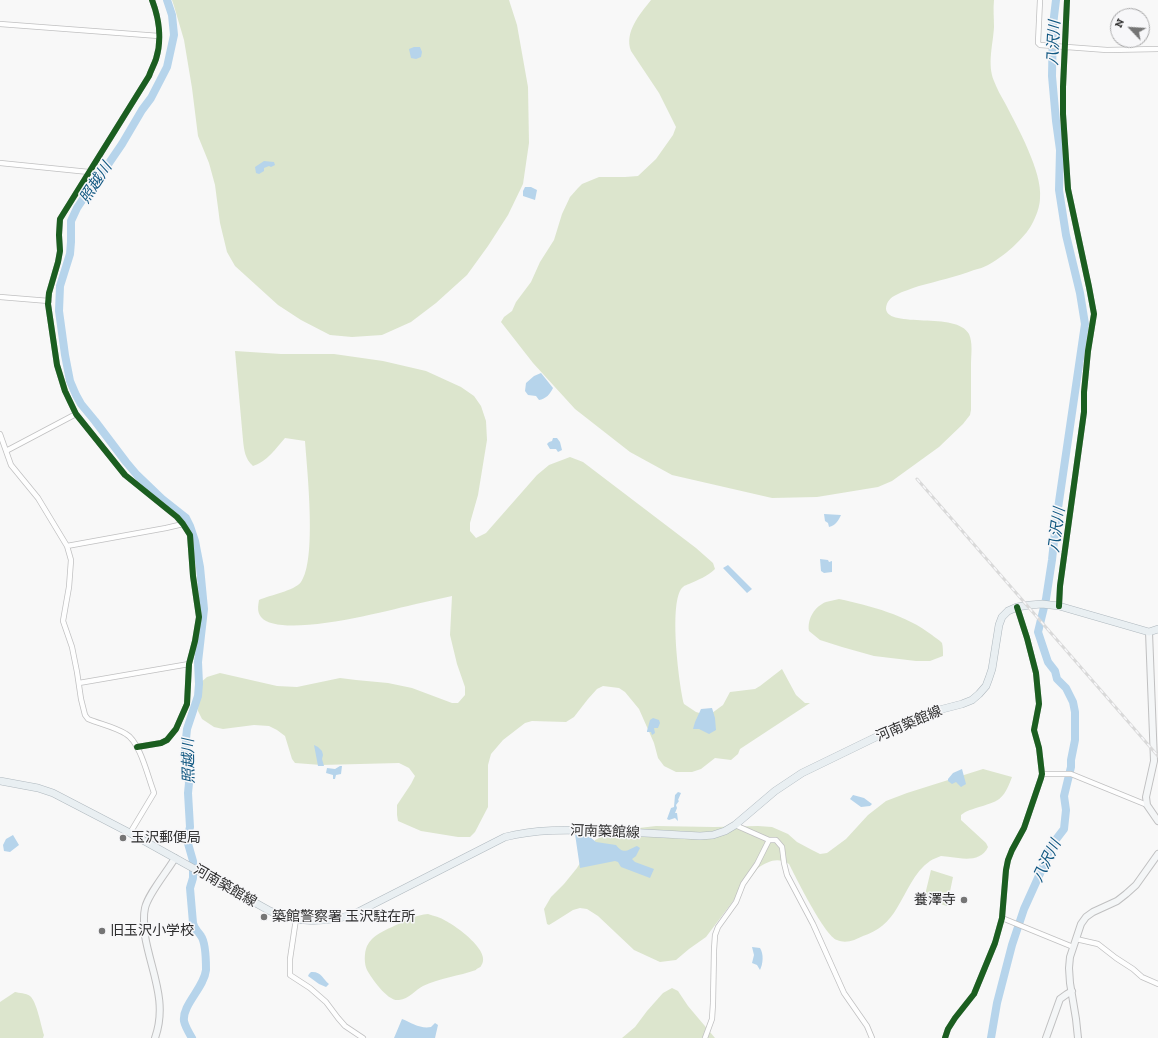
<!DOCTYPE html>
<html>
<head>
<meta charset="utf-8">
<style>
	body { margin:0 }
	#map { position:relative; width:1158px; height:1038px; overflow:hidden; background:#f8f8f8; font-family:"Zilla Slab",serif }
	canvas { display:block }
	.north { position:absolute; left:1110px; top:8px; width:40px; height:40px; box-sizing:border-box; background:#f7f7f9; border:1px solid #a7a7a8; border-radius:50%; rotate:295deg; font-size:11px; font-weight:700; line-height:16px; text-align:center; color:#2e2e2e }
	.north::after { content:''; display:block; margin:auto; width:14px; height:18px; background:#757575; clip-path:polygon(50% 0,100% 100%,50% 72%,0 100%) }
</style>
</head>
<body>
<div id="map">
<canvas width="1158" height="1038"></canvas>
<div class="north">N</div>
</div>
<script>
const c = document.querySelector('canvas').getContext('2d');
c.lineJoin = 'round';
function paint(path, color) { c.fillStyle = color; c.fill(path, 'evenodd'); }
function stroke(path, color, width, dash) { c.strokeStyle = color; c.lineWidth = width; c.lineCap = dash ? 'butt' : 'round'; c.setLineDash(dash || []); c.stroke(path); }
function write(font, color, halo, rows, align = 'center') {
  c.font = font + ' "Zilla Slab","Noto Sans JP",serif'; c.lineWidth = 3; c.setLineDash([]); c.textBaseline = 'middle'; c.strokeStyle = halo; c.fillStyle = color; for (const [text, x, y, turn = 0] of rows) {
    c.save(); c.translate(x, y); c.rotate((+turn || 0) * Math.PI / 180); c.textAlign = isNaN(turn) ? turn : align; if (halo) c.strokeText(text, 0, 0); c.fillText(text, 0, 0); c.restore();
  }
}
const green = new Path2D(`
	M172 0H509L517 25 528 87 529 143 523 184 508 215 488 246 467 275 436 303 411 322 382 335 352 337 330 335 301 320 278 305 235 266 227 252 220 223 215 185 209 163 198 136 192 88 184 40 174 6Z
	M651 0H994C993 9 994 18 994 27 993 45 987 64 994 81 997 89 1001 96 1005 103 1017 126 1043 173 1040 198 1040 206 1036 217 1032 224 1025 238 1002 258 988 265 984 267 979 269 974 270 956 277 937 281 919 286 911 289 903 291 896 295 891 297 886 302 886 309 888 329 957 311 969 334 973 343 971 355 971 364 971 380 971 395 971 410L970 415 963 424 939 447 892 481 878 487 817 497 772 498 672 475 630 452 575 409 533 363 501 322 504 317 512 311 516 302 531 282 540 262 554 240 562 214 570 197 578 188 582 184 599 177H625L638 176 656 159 673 135 676 127 659 93 631 51C624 32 640 14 651 0Z
	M235 351 281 354H334L383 361 426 371 461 387 474 396 481 406 486 421 487 440 478 495 470 523V531L476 538 486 533 537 475 549 465 570 457 583 462 696 548 713 563 715 569C708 576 698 580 689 584 687 585 685 585 683 587 668 599 679 685 684 704L696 712 703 714 712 713 723 705 730 692 755 689 760 686 782 669 796 695 805 703H810L740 749 738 754 731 760 715 758 701 769 692 772H676L664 766 658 758 654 743 639 709 625 692 619 688 603 686 597 689 588 699 574 717 566 722 532 721 525 723 503 740 491 754 488 765V807L475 832 470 837H458L421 831 398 821 397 815V805L411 784 415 776 409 768 399 763 321 765 295 763 292 759 285 736 277 730 269 726 254 725 223 729 214 727 202 719 198 711 199 684 207 677 220 673 277 686 297 687 340 678 356 680 388 683 412 688 452 703H458L465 695V687L457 664 450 635 452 596C440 599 428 601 416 604 390 610 280 640 261 617 257 612 258 606 259 600 270 595 294 591 301 582 317 560 307 470 305 441L285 438C276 448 267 462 253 466 245 459 244 450 243 440Z
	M839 599C871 606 906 615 932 635 935 638 940 640 942 643 943 647 943 651 943 656L930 661H916L874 656 842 647 820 640 809 631C807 619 815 606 826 602 830 601 835 600 839 599Z
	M983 769 1012 777C1003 801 999 801 976 808 970 810 966 811 961 815V820L986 843 988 847C981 862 964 859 950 857 948 857 944 856 941 856 938 857 933 859 930 861 914 872 907 892 897 908 889 922 878 931 863 936 855 940 846 944 837 940 825 936 796 878 789 864 777 857 769 861 758 868L706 937 689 949 676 960 660 962 634 950 598 916 587 909 580 908 573 910 554 922 549 925 547 924 544 909 551 897 564 884 577 868 588 850 595 840 613 831 656 826 714 827 758 826 772 827 788 834 797 842 812 850 820 854 827 853 846 839 868 815 886 801 907 793Z
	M931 870 953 877 947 906 924 899Z
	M428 914C434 916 440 917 446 921 456 926 493 952 481 966 481 967 476 969 476 970 459 976 440 978 423 986 415 990 409 999 399 1000 388 1002 372 979 367 970 364 964 364 953 367 946 372 935 386 930 396 925 407 920 416 915 428 914Z
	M672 988 678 991 688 1006 715 1038H622L635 1027 647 1011 663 993Z
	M15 992C19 993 26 993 30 996 37 1002 41 1026 44 1035L43 1038H0V1002Z`);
const water = new Path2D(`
	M414 47H420L422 52 421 57 416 59 411 58 409 49Z
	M264 161 274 162 275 165 271 167 269 166 264 168V171L259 174 256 173 255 167Z
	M525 187H531L537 190 535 200 523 196V191Z
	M541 373 553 388C550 394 546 399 539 400L536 396 528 395 525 391 526 383 534 376Z
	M553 438H557L560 442 562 450 558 452 556 449H550L547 444 549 442 552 441Z
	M824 514 841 515C838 521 836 525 829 527L828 523 825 521Z
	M820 559 828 560 829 562 832 561V572L824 573 821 571Z
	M728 565 752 589 747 593 723 568Z
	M712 708 715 718 716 730 709 734 699 729H693L695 722 701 709Z
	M653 718 659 720 660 723 658 728H654L655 733 652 735 651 732H647V731L650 720Z
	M314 745 318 747 322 751 323 755 322 759 324 766H318Z
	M340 766H342L341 774 336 775 335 779H333V775L326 773 327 768 335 769Z
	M962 769 966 784 961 787 956 782 952 784 948 781V779L953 773Z
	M678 792 681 793 678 800 679 801 676 805 677 808 675 813H677L678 821 675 818 669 820 667 819 671 808 674 807 675 795Z
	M853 795 864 798 872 804 870 806 861 807 850 799Z
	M575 834 590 837 596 842 616 845C624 855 627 850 637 846L640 848 636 856 632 859 635 862 654 869 650 878 621 867 618 862 615 861 580 868Z
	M13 835 19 845 10 852 4 851 3 845 6 839Z
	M752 947 760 948C764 954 763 964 760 970L757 965 752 963 754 955Z
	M311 972C321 971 323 979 329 984L326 987 319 984 308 976 309 974Z
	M402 1019C412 1023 420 1029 431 1027L435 1023 438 1025 435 1038H394Z`);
const river = new Path2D(`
	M167 0 172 15 174 35 167 67 151 98 142 110 122 144 107 166 87 193 77 208 71 221V242L70 254 60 286 59 311 65 355 70 381 76 395 81 404 95 421 126 462 137 475 162 499 186 518 190 526 195 541 200 567 204 609 198 662 199 684 198 696 187 729 186 739 185 755 189 783 188 793 190 827 187 840 193 861V878L190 888 193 923C194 929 198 931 201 936 206 943 206 961 206 970 204 988 182 1005 184 1021 185 1026 189 1033 192 1038
	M991 1038 997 1003 1012 945 1024 909 1047 858 1049 850 1054 842 1064 829 1066 810 1064 796 1071 767V760L1075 740V712L1073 702 1066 688 1057 679 1055 671 1048 662 1038 632 1046 599 1052 560 1056 522 1085 324 1080 293 1066 235 1059 190 1060 150 1056 121 1052 76 1053 25 1056 0`);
const street = new Path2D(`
	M1040 0 1038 43 1040 45 1107 50 1158 49
	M0 24 159 36
	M0 163 89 172
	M0 297 49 301
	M0 434 11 465 38 498 67 546 71 560 69 587 63 621 72 647 77 672 81 699 85 715 88 719C100 724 115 727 126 734 139 741 147 773 152 787L154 793 130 833
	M6 451 76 414
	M67 546 166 528 183 524
	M1059 606 1060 586 1084 412V392L1088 351 1094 314 1089 287 1068 189 1063 114V87L1067 0
	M79 683 189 664
	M137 747 161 743 167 740 176 729 187 704 189 664 195 641 199 617 193 576 190 535 183 524 177 517 125 475 76 414 65 391 57 365 48 304 49 293 58 262 60 251 59 235 60 219 149 76C151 70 154 65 156 59 162 40 159 18 152 0
	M1042 774H1071L1147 805
	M735 825 769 840H776L782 847 784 863 787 875 813 924 844 993 867 1026 872 1038
	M1002 918 1073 947
	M296 919 290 959V975L310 988 326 1002 338 1018 345 1026 363 1038
	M1076 939 1098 944 1116 958 1133 969 1142 977 1158 984
	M705 1038 712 1019 713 1003 714 950 715 935 718 927 736 902 743 884 757 864 769 840
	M945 1038 948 1029 955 1018 974 994 995 943 1002 918 1006 870 1008 860 1012 850 1024 828 1041 778 1042 774 1039 748 1034 730 1039 704 1036 673 1027 638 1017 607`);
const secondary = new Path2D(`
	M1149 632 1154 761 1146 797 1147 805 1158 821
	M155 1038C168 1002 151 971 145 936 144 927 143 917 145 908 148 894 167 872 175 858
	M1046 1038 1060 999 1067 994 1072 991
	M1078 1038 1076 1019 1070 983 1069 968 1070 957 1081 924 1086 917 1093 912 1117 901 1126 894 1136 885 1158 854`);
const primary = new Path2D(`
	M0 781 38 788 53 793 130 833 270 911C299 923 322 923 352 915L505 837C539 828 574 830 608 831 639 833 669 834 700 836L713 835 725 831 735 825 775 791 802 773 909 721 935 711 962 704 972 700 979 694 986 686 989 678 992 669 999 625 1002 617 1008 611 1017 607 1030 605 1042 604 1059 606 1149 632 1158 629`);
const rail = new Path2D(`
	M917 479 1158 756`);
const cycleway = new Path2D(`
	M1059 606 1060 586 1084 412V392L1088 351 1094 314 1089 287 1068 189 1063 114V87L1067 0
	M137 747 161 743 167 740 176 729 187 704 189 664 195 641 199 617 193 576 190 535 183 524 177 517 125 475 76 414 65 391 57 365 48 304 49 293 58 262 60 251 59 235 60 219 149 76C151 70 154 65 156 59 162 40 159 18 152 0
	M945 1038 948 1029 955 1018 974 994 995 943 1002 918 1006 870 1008 860 1012 850 1024 828 1041 778 1042 774 1039 748 1034 730 1039 704 1036 673 1027 638 1017 607`);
const markers = [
	[123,838,4,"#757575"],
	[964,900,4,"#757575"],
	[264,917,4,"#757575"],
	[102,931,4,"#757575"]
];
const streetNames = [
	["河南築館線",909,724,-23],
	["河南築館線",605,832,2],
	["河南築館線",225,886,30]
];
const poiNames = [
	["玉沢郵便局",131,838],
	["養澤寺",956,900,"right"],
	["築館警察署 玉沢駐在所",272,917],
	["旧玉沢小学校",110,931]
];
const waterNames = [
	["八沢川",1054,43,-87],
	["照越川",96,183,-57],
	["八沢川",1057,530,-82],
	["照越川",189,761,-91],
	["八沢川",1047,861,-64]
];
paint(green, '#dce5cd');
paint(water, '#b6d4eb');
stroke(river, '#b6d4eb', 8);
stroke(street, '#c0c0c1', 6);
stroke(secondary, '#c0c0c1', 8);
stroke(primary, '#afb8be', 8);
stroke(street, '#fefefe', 4.5);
stroke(secondary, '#f4f6f7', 6);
stroke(primary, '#e9eff2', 7);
stroke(rail, '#d9d9d9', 3);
stroke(rail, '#f7f7f9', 1.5, [4.5]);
stroke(cycleway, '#1b5e20', 6);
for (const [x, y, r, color] of markers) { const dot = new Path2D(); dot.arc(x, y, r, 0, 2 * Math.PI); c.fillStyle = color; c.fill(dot); stroke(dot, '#f7f7f9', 1.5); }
write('14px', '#2e2e2e', '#f7f7f9', streetNames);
write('14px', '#2e2e2e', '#f7f7f9', poiNames, 'left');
write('italic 15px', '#105781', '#f7f7f9', waterNames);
</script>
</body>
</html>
